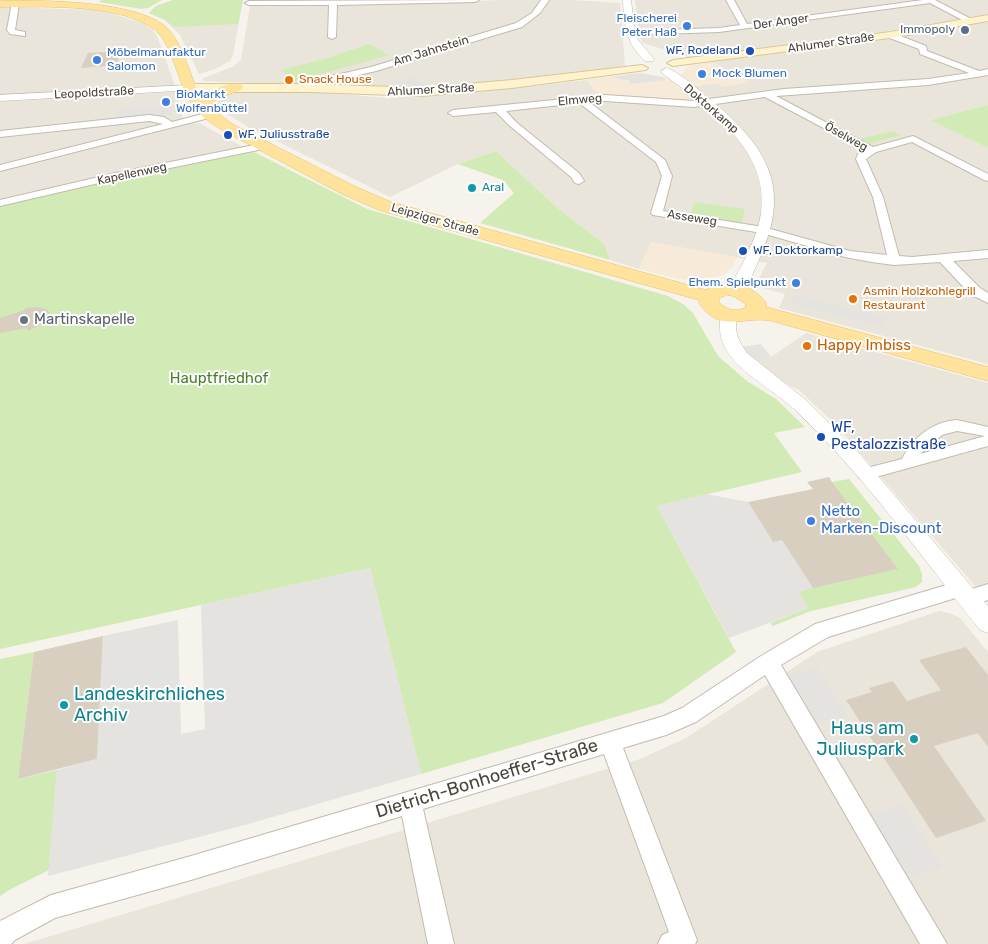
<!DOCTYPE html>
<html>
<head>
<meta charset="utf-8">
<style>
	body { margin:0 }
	canvas { display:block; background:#f6f3ec }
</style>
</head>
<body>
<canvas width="988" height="944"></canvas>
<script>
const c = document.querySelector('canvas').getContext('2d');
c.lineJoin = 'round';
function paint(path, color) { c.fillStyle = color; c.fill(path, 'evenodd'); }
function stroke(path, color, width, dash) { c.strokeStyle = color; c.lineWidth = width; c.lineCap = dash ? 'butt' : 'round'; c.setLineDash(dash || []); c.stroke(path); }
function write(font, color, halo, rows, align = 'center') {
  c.font = font + ' Rubik,sans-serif'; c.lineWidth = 4; c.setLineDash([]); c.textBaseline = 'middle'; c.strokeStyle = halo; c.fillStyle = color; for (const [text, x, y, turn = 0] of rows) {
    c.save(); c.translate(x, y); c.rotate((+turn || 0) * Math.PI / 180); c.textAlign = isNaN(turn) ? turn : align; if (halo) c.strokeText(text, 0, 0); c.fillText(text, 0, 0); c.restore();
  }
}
const residential = new Path2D(`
	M173 0H243L233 55 230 61 215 69 199 74 180 35 165 20 149 13 156 6Z
	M251 0H357L358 5 504 0H573L620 3 625 66 558 75 453 87 385 89 204 81 202 80 204 78 234 66 241 60Z
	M635 0H988V14L875 33 688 57 643 43 639 36Z
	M0 7 100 10 143 23 152 29 157 36 174 83 184 124 199 123 245 148 137 168 0 201Z
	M988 20V105L930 120 988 148V364L779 308 785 294 755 286 767 263 651 242 639 269 610 260 604 244 555 206 496 151 458 164 390 197 250 128 220 110 217 104 224 95 241 92 302 91 388 98 500 90 587 80 600 96H627L717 83 748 82 713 62 897 36Z
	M806 333 988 383V601L836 425 799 390 765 373 755 363 771 357Z
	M939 611 949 613 960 618 988 652V944H24L640 759 686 738 817 652Z`);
const commercial = new Path2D(`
	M713 62 749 82 723 87 717 83 679 89 693 101H688L627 96H600L587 80 633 73 662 77 681 75 688 66Z
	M651 242 737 257 732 267 724 275 703 280 679 279 639 269Z`);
const green = new Path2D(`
	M101 0H162L148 8 141 9 99 2Z
	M173 0H243L238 24 174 27 165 20 149 13 156 6Z
	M369 44 389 55 296 81 281 70 328 58Z
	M988 105V148L930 120Z
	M893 131 901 135 864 145 855 140Z
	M496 151 555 206 604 244 610 260 480 223 514 193 503 180 458 164Z
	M254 152 367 209 668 296 683 304 693 313 718 356 747 381 776 399 805 427 774 433 802 472 657 506 736 652 663 703 421 774 370 568 0 649V206L116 178Z
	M695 202 745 209 741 226 689 218Z
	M849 479 919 566 922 574V582L916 587 811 611 773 626 770 623 808 608 798 591 897 569 832 482Z
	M34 652 18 779 57 770 49 870 9 890 0 896V659Z`);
const parking = new Path2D(`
	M640 73 662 77 666 80 630 84 629 80H621L613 77Z
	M411 77 431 88 400 89 392 82Z
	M171 106 173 115 118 117 117 108Z
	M795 295 885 317 883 327 791 304Z
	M761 344 771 357 755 363 741 347Z
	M706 494 748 502 773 542 782 540 813 588 799 592 808 608 729 638 657 506Z
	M370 568 421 774 245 825 48 876 57 770 97 759 103 636 178 620 181 734 205 729 201 605Z
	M817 667 848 716 806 727 777 678Z
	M902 805 942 867 898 883 859 819Z`);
const building = new Path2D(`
	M121 51 116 65 81 68 88 53Z
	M37 307 46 309 51 314 44 323 28 331 27 328 0 333V318L25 310V308Z
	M829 477 832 482 898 569 813 588 782 540 773 542 748 502 813 489 807 482Z
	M103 636 97 759 18 779 34 652Z
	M966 647 988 675V747L978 733 934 746 986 821 936 838 846 700 872 692 869 688 893 681 907 701 941 690 919 660Z`);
const minor = new Path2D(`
	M479 0 475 2 337 5 336 37 332 39 328 37 329 5H249L245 3 249 1Z
	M541 0H549L540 13 522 27 376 71 320 84 315 86 313 90H307L306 88 308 82 314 80 371 67 516 23 532 13Z
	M726 0H734L747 24 923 0H935L975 21 968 23 930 3 719 32 630 35 626 33 630 31 719 28 740 25Z
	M12 2 19 4 15 30 25 32V36L10 34 7 30Z
	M887 33H893L926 46 927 51 979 71 988 69V75L928 85 776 96 873 147 913 136 988 174V181L984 180 912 142 876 152 866 159 883 197 899 256 912 257 988 250V258L953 261 980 288 988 293V303L970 294 940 262 894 265 872 262 845 257 762 233 653 215 651 213 662 176 656 162 579 103 506 111 516 122 579 173 584 181 579 184 575 183 571 177 510 126 496 112 453 116 448 113 453 110 605 95 694 101 784 89 928 79 969 73 920 54 919 49 887 37ZM765 97 865 150 858 154 856 159 873 197 887 255 850 251 763 227 663 211 672 176 665 160 589 102 605 101 694 107Z
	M210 112 213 113V117L0 171V165L163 124 149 121 0 137V131L149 115 164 117 172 122Z
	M264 143 269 146 268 148 116 179 0 206V200L116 173Z
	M957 420 988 427V446L865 480 859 478 857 474 859 470 902 459C913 437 932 422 957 420ZM957 431 985 436 920 454 942 435Z
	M960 581 967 584 969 590 988 584V600L968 606 961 603 959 597 828 637 781 665 947 944H920L765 675 696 722 666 735 623 748 697 940 695 944H658L662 935 669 932 604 754 423 809 454 944H428L402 816 191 880 55 918 15 940 11 944H0V921L51 895 191 856 664 716 682 708 761 656 815 624Z`);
const tertiary = new Path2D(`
	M623 0H631L634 25 638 40 654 59 653 61H645C626 44 624 24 623 0Z
	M666 68C679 71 701 92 712 101 767 147 792 187 760 257 755 269 749 283 742 294H730L728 291C740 267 757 241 761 213 770 149 707 107 662 73L661 71Z
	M189 85 194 88 193 90 0 101V95Z
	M728 311 734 313C737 318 736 323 736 329 737 338 742 346 747 353L806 400 857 451 988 606V633L980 630C920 555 864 475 794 409 771 387 719 364 720 327 720 322 719 317 722 313Z`);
const secondary = new Path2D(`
	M988 15V21L890 38 673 66 667 63 673 60 890 32Z
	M642 65 648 68 646 70 512 88 421 96 310 92H189L183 88 189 84H310L421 88 512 80Z`);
const primary = new Path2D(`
	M0 1C41 0 142 0 169 30 186 50 189 77 202 99 210 90 229 81 241 84L243 87 241 90 218 98 210 107 232 124 354 186 391 202 706 290C726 278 753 284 766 303V307L988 367V381L772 321C743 315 721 335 699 303V300L379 210 342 194 222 130C213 124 204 119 197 111 179 90 177 60 162 37 135 2 41 7 0 7ZM727 295 733 296 746 304 745 308C735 312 726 310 719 302V299Z`);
const markers = [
	[687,26,5,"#3f7fe0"],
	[965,30,5,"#5c6f8a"],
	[750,51,5,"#1a4fb4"],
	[97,60,5,"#3f7fe0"],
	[702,74,5,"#3f7fe0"],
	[289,80,5,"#e8710a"],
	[166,102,5,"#3f7fe0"],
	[228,135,5,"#1a4fb4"],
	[472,188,5,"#0f9aa8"],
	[743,251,5,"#1a4fb4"],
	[796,283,5,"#3f7fe0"],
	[853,299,5,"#e8710a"],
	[24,320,5,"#6b7280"],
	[807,346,5,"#e8710a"],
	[821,437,5,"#1a4fb4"],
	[811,521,5,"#3f7fe0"],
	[64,705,5,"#0f9aa8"],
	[914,739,5,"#0f9aa8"]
];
const farShopnames = [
	["Fleischerei",677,19,"right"],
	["Peter Haß",677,33,"right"],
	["Möbelmanufaktur",107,53],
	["Salomon",107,67],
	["Mock Blumen",712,74],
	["BioMarkt",176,95],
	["Wolfenbüttel",176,109],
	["Ehem. Spielpunkt",786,283,"right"]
];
const farStreetnames = [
	["Der Anger",781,22,-8],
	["Ahlumer Straße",831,43,-8],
	["Am Jahnstein",431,51,-17],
	["Ahlumer Straße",431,90,-3],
	["Leopoldstraße",94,93,-3],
	["Elmweg",580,100,-5],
	["Doktorkamp",711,109,41],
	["Öselweg",846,137,29],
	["Kapellenweg",132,174,-12],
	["Asseweg",692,218,9],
	["Leipziger Straße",435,220,16]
];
const farServicenames = [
	["Immopoly",955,30]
];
const farTransitnames = [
	["WF, Rodeland",740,51,"right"],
	["WF, Juliusstraße",238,135],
	["WF, Doktorkamp",753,251]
];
const farFoodnames = [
	["Snack House",299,80],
	["Asmin Holzkohlegrill",863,292],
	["Restaurant",863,306]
];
const farCulturenames = [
	["Aral",482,188]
];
const worshipNames = [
	["Martinskapelle",34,320]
];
const foodNames = [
	["Happy Imbiss",817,346]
];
const parkNames = [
	["Hauptfriedhof",219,379]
];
const transitNames = [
	["WF,",831,428],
	["Pestalozzistraße",831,445]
];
const shopNames = [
	["Netto",821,512],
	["Marken-Discount",821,529]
];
const nearCulturenames = [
	["Landeskirchliches",74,695],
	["Archiv",74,716],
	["Haus am",904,729,"right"],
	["Juliuspark",904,750,"right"]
];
const nearStreetnames = [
	["Dietrich-Bonhoeffer-Straße",487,779,-17]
];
paint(residential, '#eae5da');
paint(commercial, '#f7ead8');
paint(green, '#d2eab5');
paint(parking, '#e5e3e0');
paint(building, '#d8cfc1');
stroke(minor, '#c2bbae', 2);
stroke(tertiary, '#c2bbae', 1);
stroke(secondary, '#d6c79b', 2);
stroke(primary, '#e6c16a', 1);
paint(minor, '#fff');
paint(tertiary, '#fff');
paint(secondary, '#fff3cd');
paint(primary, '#ffe39c');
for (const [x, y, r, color] of markers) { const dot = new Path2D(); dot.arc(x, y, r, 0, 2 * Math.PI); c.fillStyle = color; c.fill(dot); stroke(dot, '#fff', 2); }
write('12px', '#366cbe', '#fff', farShopnames, 'left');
write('12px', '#4b4439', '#fff', farStreetnames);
write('12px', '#4e5e75', '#fff', farServicenames, 'right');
write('12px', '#164399', '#fff', farTransitnames, 'left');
write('12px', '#c56008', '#fff', farFoodnames, 'left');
write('12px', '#0d838f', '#fff', farCulturenames, 'left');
write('15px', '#5b616d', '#fff', worshipNames, 'left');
write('15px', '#c56008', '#fff', foodNames, 'left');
write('15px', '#4a7f2a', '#fff', parkNames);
write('15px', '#164399', '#fff', transitNames, 'left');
write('15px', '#366cbe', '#fff', shopNames, 'left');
write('18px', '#0d838f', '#fff', nearCulturenames, 'left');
write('18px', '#4b4439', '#fff', nearStreetnames);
</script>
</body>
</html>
